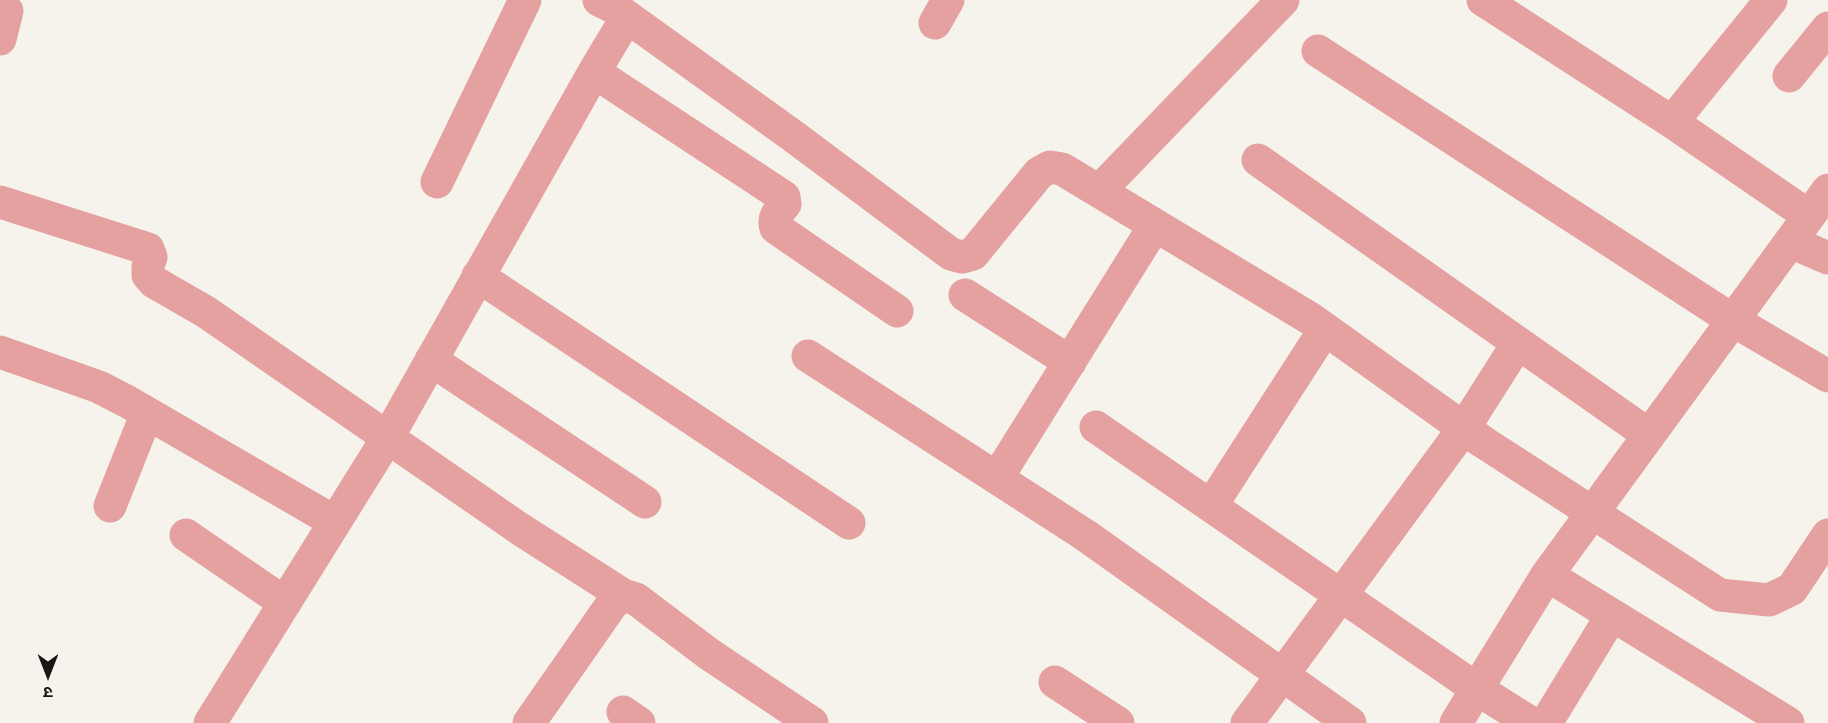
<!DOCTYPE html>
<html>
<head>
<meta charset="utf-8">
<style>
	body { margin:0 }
	#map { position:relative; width:1828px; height:723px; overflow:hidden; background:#f5f3ec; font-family:"Exo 2","Noto Sans Devanagari",sans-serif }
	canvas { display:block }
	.north { position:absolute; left:18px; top:645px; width:60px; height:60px; -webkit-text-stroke:4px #f5f3ec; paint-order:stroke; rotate:180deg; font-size:16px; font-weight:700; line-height:24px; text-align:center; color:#171714 }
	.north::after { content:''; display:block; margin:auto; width:21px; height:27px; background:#171714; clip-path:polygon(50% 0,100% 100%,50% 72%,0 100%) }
</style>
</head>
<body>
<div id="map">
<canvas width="1828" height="723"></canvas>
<div class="north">उ</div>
</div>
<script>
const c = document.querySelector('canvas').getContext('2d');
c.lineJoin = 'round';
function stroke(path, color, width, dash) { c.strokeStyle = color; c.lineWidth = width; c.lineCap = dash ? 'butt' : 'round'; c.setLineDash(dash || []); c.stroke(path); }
const minor = new Path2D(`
	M599 0 615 8 793 136 951 254 962 257 973 254 1039 173 1050 167 1062 169 1311 319 1483 442 1720 595 1769 600 1792 589 1828 535
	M1483 0 1672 122 1809 216
	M935 23 948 0
	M0 39 7 11
	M1318 51 1734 321 1828 376
	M594 72 784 197 785 204C779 211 772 218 776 228L897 311
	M1789 76 1828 28
	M1672 122 1771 0
	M1258 160 1649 435
	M437 182 525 0
	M1100 190 1283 0
	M0 202 148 249 151 257 148 266V275L154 282 206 312 520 529 623 595 636 599 709 654 812 723
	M1791 242 1828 258
	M478 276 849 523
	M965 295 1070 362
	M0 352 99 387 128 402 335 522
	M808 356 1085 535 1350 723
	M431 360 645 502
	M1096 427 1477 689 1531 723
	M997 478 1155 225
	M110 506 147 413
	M1211 506 1325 329
	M186 535 285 603
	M1547 575 1788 723
	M1055 682 1118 723
	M623 712 639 723
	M210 723 388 437 594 72 627 17
	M529 723 612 604 623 595
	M1247 723 1464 428 1518 343
	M1456 723 1547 575 1828 190
	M1546 723 1612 615`);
stroke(minor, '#e4a19f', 33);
</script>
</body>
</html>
